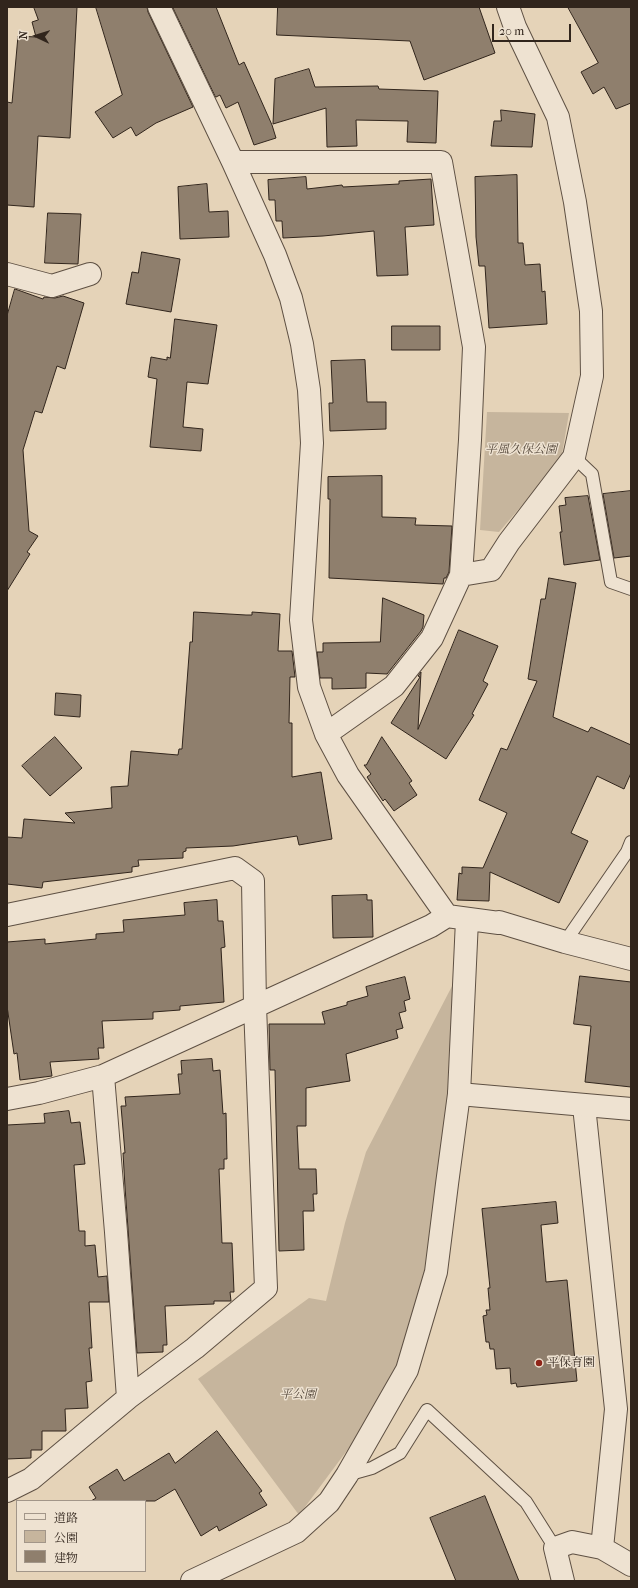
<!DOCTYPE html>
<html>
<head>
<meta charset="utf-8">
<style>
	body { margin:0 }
	#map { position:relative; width:638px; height:1588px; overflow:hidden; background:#e5d3b8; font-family:"IM FELL French Canon","Noto Serif JP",serif }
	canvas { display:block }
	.frame { position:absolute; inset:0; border:8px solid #31251c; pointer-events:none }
	.legend { position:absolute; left:16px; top:1500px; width:130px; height:72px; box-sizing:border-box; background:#eee2d1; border:1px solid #a29689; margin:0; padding:5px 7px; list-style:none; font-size:12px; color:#31251c }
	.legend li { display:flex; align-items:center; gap:8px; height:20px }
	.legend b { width:20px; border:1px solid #a29689 }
	.north { position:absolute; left:16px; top:16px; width:40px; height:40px; -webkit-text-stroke:3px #eee2d1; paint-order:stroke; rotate:274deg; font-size:11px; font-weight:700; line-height:16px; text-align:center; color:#31251c }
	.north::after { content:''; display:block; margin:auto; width:14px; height:18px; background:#31251c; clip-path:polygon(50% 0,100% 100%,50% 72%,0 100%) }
	.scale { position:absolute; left:492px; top:24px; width:79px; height:18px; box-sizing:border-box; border:2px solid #31251c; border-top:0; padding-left:5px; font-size:12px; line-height:14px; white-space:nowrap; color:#31251c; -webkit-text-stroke:3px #eee2d1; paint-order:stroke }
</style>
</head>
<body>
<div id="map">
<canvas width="638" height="1588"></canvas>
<div class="frame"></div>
<ul class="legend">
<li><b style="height:5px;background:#eee2d1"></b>道路</li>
<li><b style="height:11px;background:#c6b59d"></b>公園</li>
<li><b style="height:11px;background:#8f7f6d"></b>建物</li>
</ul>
<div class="north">N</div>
<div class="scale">20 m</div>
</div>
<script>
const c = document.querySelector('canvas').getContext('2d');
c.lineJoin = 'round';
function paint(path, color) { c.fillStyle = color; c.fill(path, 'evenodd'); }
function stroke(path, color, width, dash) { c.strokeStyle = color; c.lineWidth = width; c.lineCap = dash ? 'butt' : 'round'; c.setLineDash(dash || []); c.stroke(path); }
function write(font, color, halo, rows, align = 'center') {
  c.font = font + ' "IM FELL French Canon","Noto Serif JP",serif'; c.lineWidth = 3; c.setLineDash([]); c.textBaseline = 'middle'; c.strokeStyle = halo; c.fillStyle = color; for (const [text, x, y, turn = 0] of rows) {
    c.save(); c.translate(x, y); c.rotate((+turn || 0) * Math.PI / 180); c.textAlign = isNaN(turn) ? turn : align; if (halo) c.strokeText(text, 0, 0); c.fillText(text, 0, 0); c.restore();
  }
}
const green = new Path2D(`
	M487 412 569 413 561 460 499 532 480 530Z
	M464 963 429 1271 399 1364 351 1445 299 1515 198 1379 309 1298 326 1301 345 1223 366 1152Z`);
const building = new Path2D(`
	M34 7H77L70 138 38 136 34 207 7 205V102L12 103 18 36 36 37 32 22 38 20Z
	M96 7H147L148 12 193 107 156 123 136 136 131 127 113 138 95 112 122 95Z
	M173 7H216L239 65 244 62 272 125 276 138 254 145 238 102 226 108 220 95 216 97Z
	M278 7H479L495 53 424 80 410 41 277 35Z
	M568 7H631V103L616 109 604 87 593 94 581 72 598 63Z
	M309 69 315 87 378 86 379 89 438 91 436 143 407 142 408 121 356 120 357 146 327 147 326 108 273 124 275 79Z
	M501 110 535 114 532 147 491 146 494 121H501Z
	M517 175 518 243H523L525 265 540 264 542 292 545 291 547 324 489 328 485 266H479L476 237 475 177Z
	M306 177 307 189 342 185 343 187 399 184V181L431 179 434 225 405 227 408 275 377 276 374 231 323 236 283 238 282 221H276L275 200H269L268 180Z
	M207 184 209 212 228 211 229 237 180 239 178 187Z
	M48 213 81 214 78 264 45 263Z
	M142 252 180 259 171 312 126 304 132 272 138 273Z
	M15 289 43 299 44 297 55 298 63 296 84 303 65 369 57 366 42 413 35 411 23 450 29 531 38 536 27 552 30 554 7 591V316Z
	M175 319 217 325 208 384 187 382 183 427 203 429 201 451 150 447 157 379 148 377 151 357 167 360V357L170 358Z
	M392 326H440V350H392Z
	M365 360 367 402H386V429L330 431 329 403H333L331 361Z
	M382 476V517L416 518 415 525 452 526 449 572 446 578H444L443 584 329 578 330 499H328V477Z
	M631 491V556L614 558 603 494Z
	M588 496 600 560 564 565 560 532H562L559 506 566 505 565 498Z
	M549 578 576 583 553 717 588 732 591 727 631 745V773L624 789 597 776 571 833 588 841 559 903 490 872 489 901 457 900 459 873 462 874V867L483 868 507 813 479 800 501 748 507 750 537 681 528 679 541 599H545Z
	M383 598 424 615 423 627 421 631 387 674 366 673V688L332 689V678H320L317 652H323V643L380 642Z
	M194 612 246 615H252V612L280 614 278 651H292L295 677H290L289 723H292V777L321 772 332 839 299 845 297 836 233 846 186 848V851L183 852V858L138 860 139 866 132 867V872L43 882 42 888 7 884V837L22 838 24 819 75 823 65 813 112 808 111 787 128 786 131 751 178 755 179 749H182L190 642H192Z
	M459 630 498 646 483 681 488 684 472 714 474 715 446 759 391 723 420 677 418 676 421 672 418 729Z
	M56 693 81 695 80 717 55 715Z
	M55 737 82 768 50 796 22 766Z
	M382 737 412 781 409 783 417 795 394 811 385 799 383 801 367 777 371 774 364 765H366Z
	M367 895V900H372L373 937 333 938 332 896Z
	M217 900 218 921H223L225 947 221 948 224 1002 180 1006V1010L153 1012V1019L102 1021 104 1048H98L99 1059 50 1062 52 1076 20 1080 17 1053 14 1054 7 1006V942L45 939V944L96 939V934L124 932 123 920 185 915 184 903Z
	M580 976 631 982V1087L585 1082 591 1026 574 1024Z
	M405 977 410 999 404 1001 406 1011 399 1013 403 1028 396 1030 398 1038 346 1054 350 1081 306 1088V1126H297L299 1169H316L317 1194H313L314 1211H303L304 1250 279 1251 275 1070H270L269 1024H325L322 1012 347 1005V1002L368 996 366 987Z
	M212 1059 213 1071 220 1070 223 1114 226 1113 227 1159H224V1169H219L222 1243H232L234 1292H230L231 1301H214V1304L165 1306 167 1345H163V1352L137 1353 125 1187 123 1153H125L121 1106H126L125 1097 180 1094 178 1074H182L181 1061Z
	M69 1111 71 1123 80 1122 85 1164 74 1165 79 1231H85V1246L95 1245 98 1277 107 1276 109 1302H89L92 1348H89L92 1381 86 1382 88 1408 65 1409 66 1431H42V1450H31V1458L7 1459V1125L45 1123 44 1114Z
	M556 1202 558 1223 541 1225 546 1282 567 1280 577 1381 517 1387 516 1383 511 1384 510 1368 496 1369 494 1349H490L489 1342H486L483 1316 487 1315 486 1310H490L488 1288H490L482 1209Z
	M217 1431 262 1491 259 1493 267 1505 219 1531 217 1526 201 1536 175 1489 155 1501H91L96 1498 89 1487 117 1469 124 1481 169 1453 175 1463Z
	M485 1496 519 1581H456L430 1518Z`);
const service = new Path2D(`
	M574 457 592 474 611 582 631 589
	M565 942 627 852 631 842
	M347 1475 372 1468 400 1453 427 1410 526 1502 555 1548`);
const minor = new Path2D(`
	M159 7 233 162 275 255 291 298 302 344 309 390 312 443 301 620 309 687 326 734 348 775 447 916
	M233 162H441L474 347 470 440 461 575
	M7 274 52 286 90 274
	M326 734 394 686 432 638 461 575 491 570 509 542 574 457 592 376 591 311 575 202 558 117 515 27 508 7
	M7 915 235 868 253 881 255 1006 266 1288 195 1348 128 1398 31 1479 7 1491
	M103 1076 116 1232 128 1398
	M7 1099 39 1093 103 1076 431 926 447 916 499 923V922L565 942 631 959
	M584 1106 616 1409 602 1548
	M192 1581 296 1532 329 1502 347 1475 407 1370 436 1272 447 1184 459 1094 467 920
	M563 1581 555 1548 572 1542 602 1548 631 1565`);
const tertiary = new Path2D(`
	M459 1094 631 1109`);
const markers = [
	[539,1363,4,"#8f2418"]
];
const parkNames = [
	["平風久保公園",521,450],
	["平公園",298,1395]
];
const poiNames = [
	["平保育園",547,1363]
];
paint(green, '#c6b59d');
paint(building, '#8f7f6d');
stroke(building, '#31251c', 1);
stroke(service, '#5e5043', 14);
stroke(minor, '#5e5043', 24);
stroke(tertiary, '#5e5043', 24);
stroke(service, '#eee2d1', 12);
stroke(minor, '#eee2d1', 22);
stroke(tertiary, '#eee2d1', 22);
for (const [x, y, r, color] of markers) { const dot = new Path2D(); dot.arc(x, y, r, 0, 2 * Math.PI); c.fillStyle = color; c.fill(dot); stroke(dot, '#eee2d1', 1.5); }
write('italic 12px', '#56493c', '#eee2d1', parkNames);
write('12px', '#31251c', '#eee2d1', poiNames, 'left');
</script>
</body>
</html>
